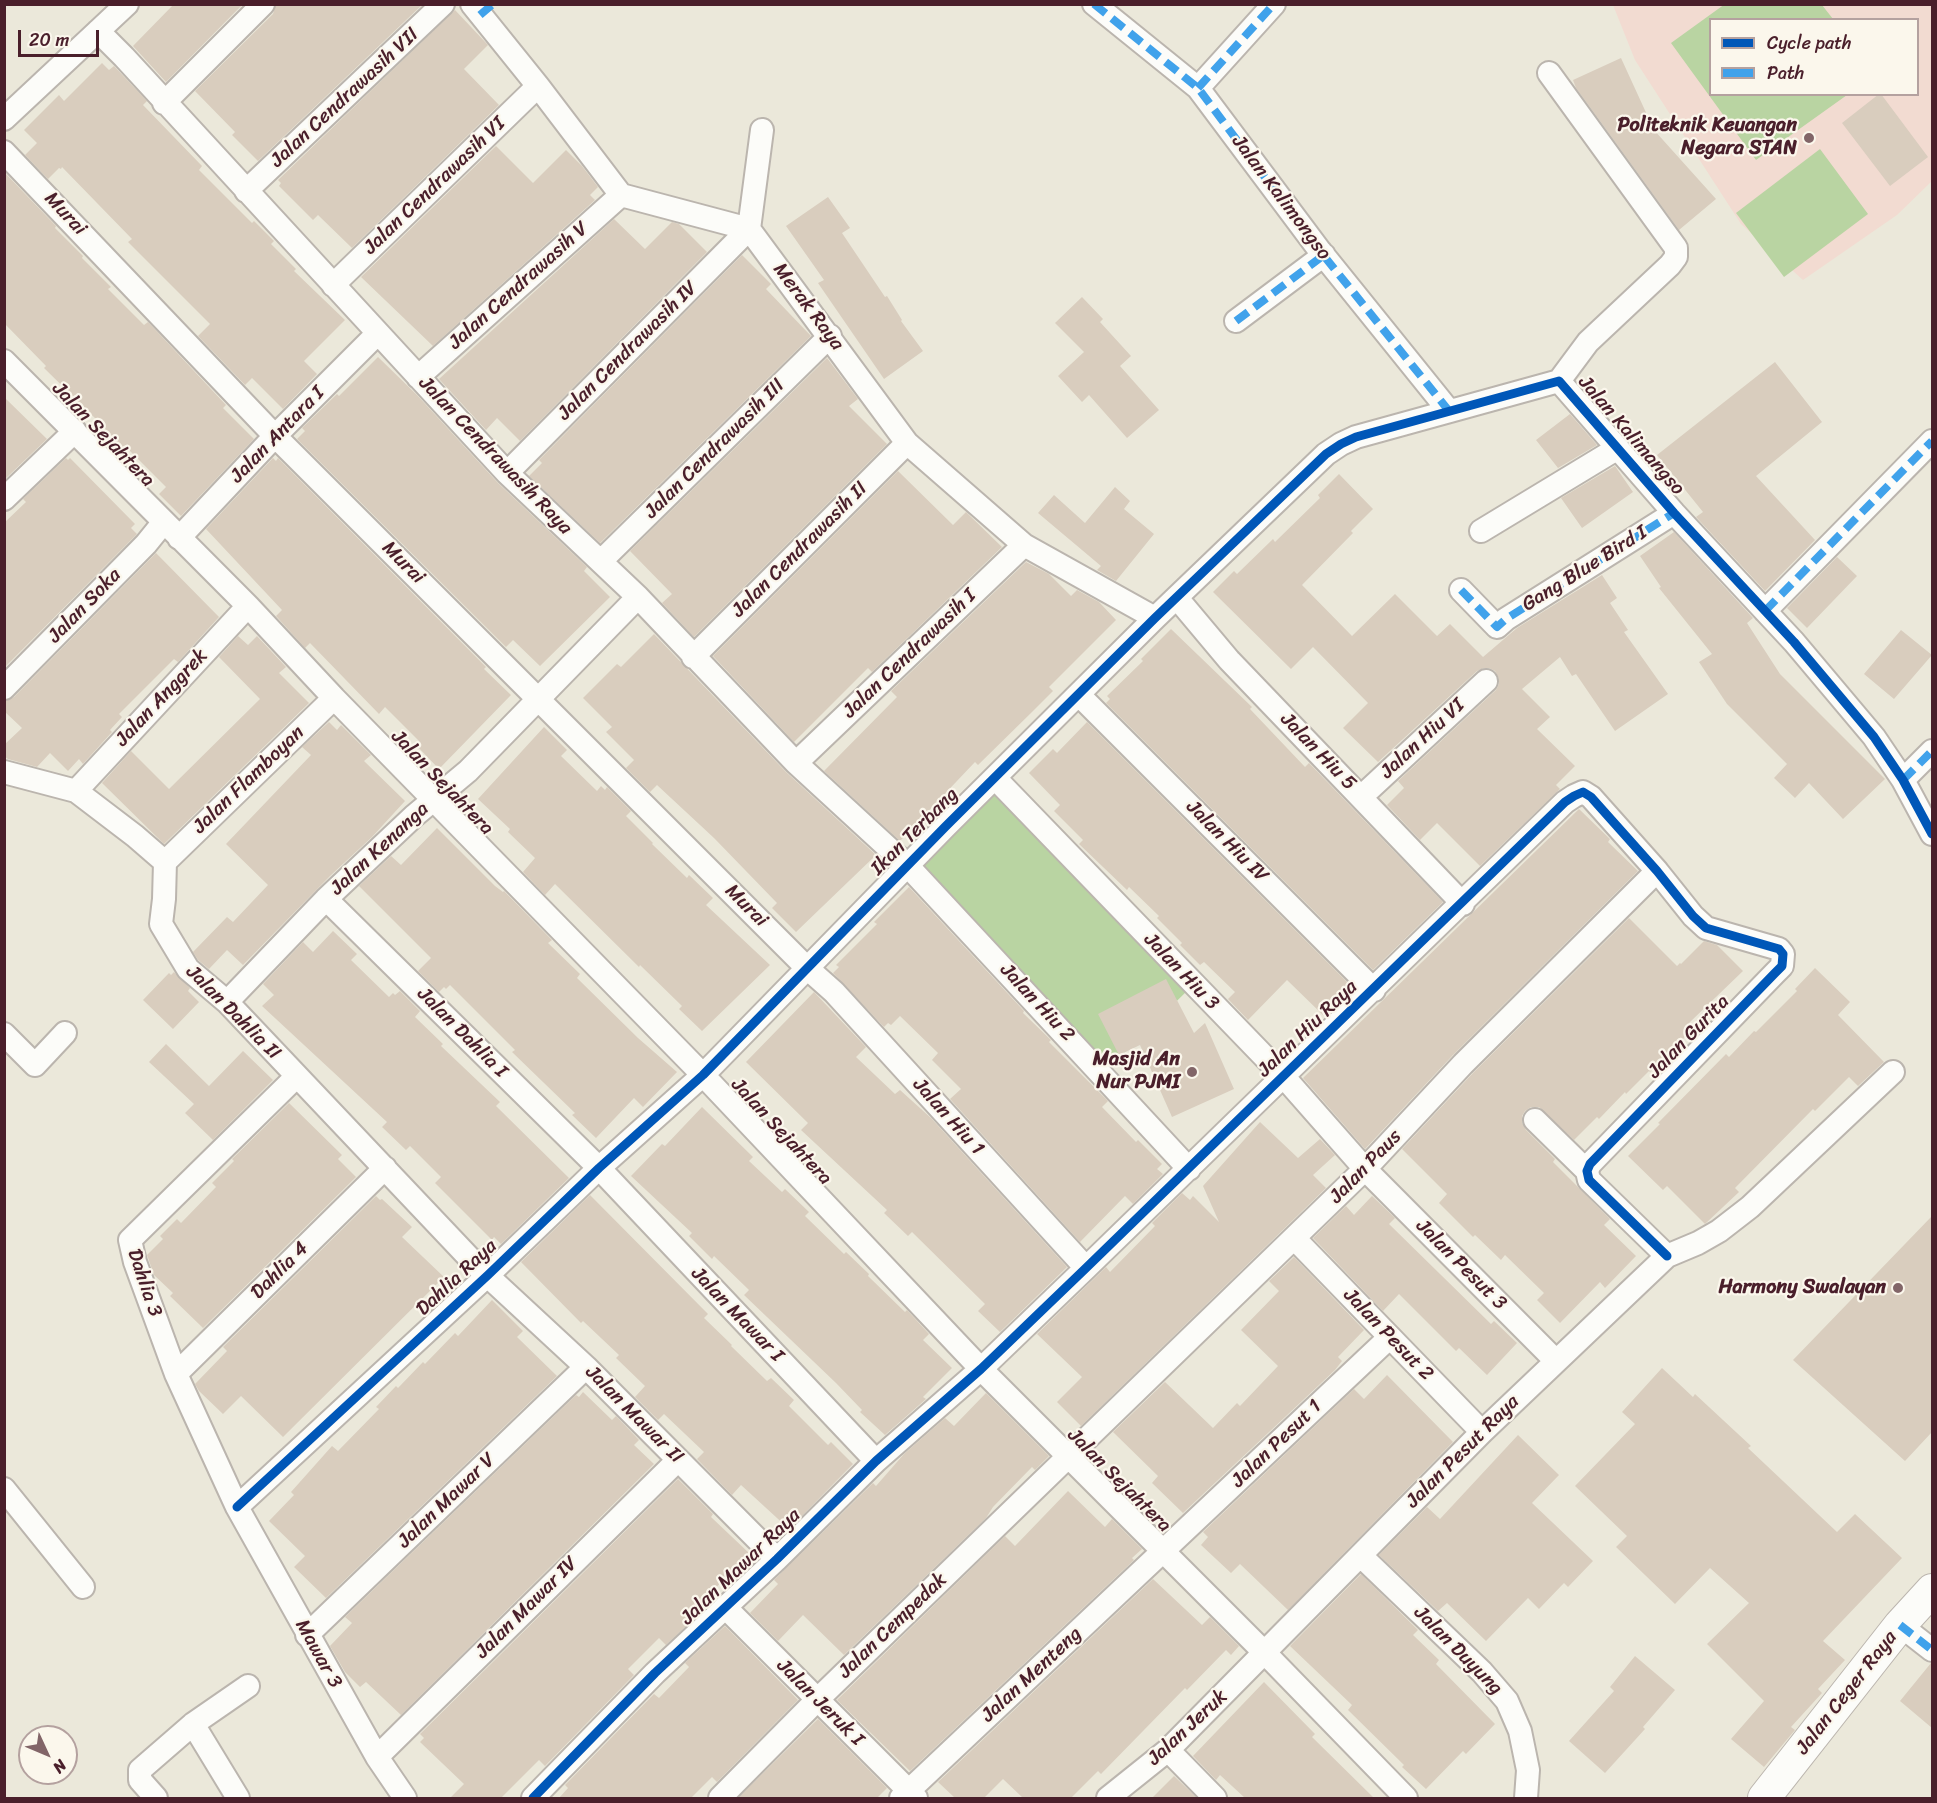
<!DOCTYPE html>
<html>
<head>
<meta charset="utf-8">
<style>
	body { margin:0 }
	#map { position:relative; width:1937px; height:1803px; overflow:hidden; background:#ebe8da; font-family:Sriracha,sans-serif }
	canvas { display:block }
	.frame { position:absolute; inset:0; border:6px solid #4a1f2b; pointer-events:none }
	.legend { position:absolute; left:1709px; top:18px; width:210px; height:78px; box-sizing:border-box; background:#fbf7ec; border:2px solid #b4a19f; margin:0; padding:8px 10px; list-style:none; font-size:18px; color:#4a1f2b }
	.legend li { display:flex; align-items:center; gap:12px; height:30px }
	.legend b { width:30px; border:2px solid #b4a19f }
	.north { position:absolute; left:18px; top:1725px; width:60px; height:60px; box-sizing:border-box; background:#fbf7ec; border:2px solid #b4a19f; border-radius:50%; rotate:134deg; font-size:16px; font-weight:700; line-height:24px; text-align:center; color:#4a1f2b }
	.north::after { content:''; display:block; margin:auto; width:21px; height:27px; background:#826568; clip-path:polygon(50% 0,100% 100%,50% 72%,0 100%) }
	.scale { position:absolute; left:18px; top:30px; width:81px; height:27px; box-sizing:border-box; border:3px solid #4a1f2b; border-top:0; padding-left:8px; font-size:18px; line-height:21px; white-space:nowrap; color:#4a1f2b; -webkit-text-stroke:4px #fbf7ec; paint-order:stroke }
</style>
</head>
<body>
<div id="map">
<canvas width="1937" height="1803"></canvas>
<div class="frame"></div>
<ul class="legend">
<li><b style="height:8px;background:#0057b8"></b>Cycle path</li>
<li><b style="height:8px;background:#40a2eb"></b>Path</li>
</ul>
<div class="north">N</div>
<div class="scale">20 m</div>
</div>
<script>
const c = document.querySelector('canvas').getContext('2d');
c.lineJoin = 'round';
function paint(path, color) { c.fillStyle = color; c.fill(path, 'evenodd'); }
function stroke(path, color, width, dash) { c.strokeStyle = color; c.lineWidth = width; c.lineCap = dash ? 'butt' : 'round'; c.setLineDash(dash || []); c.stroke(path); }
function write(font, color, halo, rows, align = 'center') {
  c.font = font + ' Sriracha,sans-serif'; c.lineWidth = 4.5; c.setLineDash([]); c.textBaseline = 'middle'; c.strokeStyle = halo; c.fillStyle = color; for (const [text, x, y, turn = 0] of rows) {
    c.save(); c.translate(x, y); c.rotate((+turn || 0) * Math.PI / 180); c.textAlign = isNaN(turn) ? turn : align; if (halo) c.strokeText(text, 0, 0); c.fillText(text, 0, 0); c.restore();
  }
}
const built = new Path2D(`
	M1613 5H1932V181L1897 215 1803 280 1741 224 1635 60ZM1710 20H1918V94H1710Z`);
const green = new Path2D(`
	M1725 4 1822 5 1833 19 1710 20V94L1847 95 1756 160 1671 43Z
	M1820 149 1868 214 1784 277 1736 213Z
	M995 778 1193 985 1103 1074 907 865Z`);
const building = new Path2D(`
	M174 4H243L166 82 133 46Z
	M276 4H423L258 161 232 135 235 132 195 91 273 14Z
	M455 10 488 45 464 69 499 105 352 248 318 215 313 220 279 186 281 183 278 180Z
	M1621 58 1654 130 1716 199 1679 230 1576 88 1573 80Z
	M102 63 109 70 114 66 147 101 143 105 202 166 199 170 252 223 254 221 274 241 271 244 296 269 294 271 345 320 304 361 317 374 283 409 252 378 245 385 198 336 210 324 128 242 132 239 62 167 61 169 59 168 48 179 25 155 37 143 24 130 59 95 64 101Z
	M1879 94H1881L1928 157 1890 186 1842 123Z
	M496 146 533 183 566 150 582 166 598 187 590 195 595 200 433 346 361 277Z
	M6 174 56 226 55 228 83 256 82 258 111 287 108 289 144 325 148 322 149 323 226 405 223 408 254 439 181 516 159 494 166 487 125 446 122 449 98 425 100 423 44 368 46 366 4 323V176Z
	M828 197 850 228 842 233 885 297 887 296 902 320 901 321 923 351 884 379 818 283 824 280 786 226Z
	M614 219 645 249 672 222 679 224 707 252 520 441 497 418 486 430 439 379Z
	M742 255 771 284 766 289 811 336 600 543 529 476 542 463 539 460Z
	M1082 297 1103 319 1100 322 1131 356 1120 366 1159 410 1127 438 1089 395 1082 402 1058 376 1084 352 1055 323Z
	M378 357 417 395 498 483 587 567 584 571 610 597 540 666 513 640 506 647 297 439 305 431 302 428 337 394 339 396Z
	M827 358 858 399 849 406 887 444 694 637 662 603 672 594 630 551Z
	M1775 362 1822 422 1756 476 1815 540 1765 591 1696 517 1703 512 1657 455Z
	M4 397 47 439 4 480Z
	M1570 414 1597 445 1558 468 1536 440Z
	M66 458 68 460 70 458 135 524 131 528 137 534 4 668V523L26 502 23 499Z
	M273 458 276 461 278 458 486 667 484 669 511 695 439 769 416 745 419 741 385 707 379 714 310 643 305 648 276 616 282 610 206 529Z
	M1615 466 1633 492 1582 528 1561 498Z
	M898 471 953 525 966 512 1002 547 872 672 868 668 794 742 713 656Z
	M1339 474 1373 509 1351 531 1353 533 1302 585 1352 636 1395 594 1437 636 1450 624 1483 657 1517 628 1602 575 1617 598 1610 603 1628 630 1624 632 1668 694 1615 731 1576 674 1572 676 1560 657 1522 689 1550 717 1537 729 1575 766 1556 785 1560 789 1480 866 1437 823 1420 840 1387 805 1404 788 1398 781 1496 690 1499 684V679L1495 671 1489 668H1484L1477 671 1378 762 1343 728 1368 703 1313 647 1291 669 1213 592 1234 571 1237 574 1273 539 1275 542 1320 498 1318 495Z
	M1115 487 1130 501 1124 509 1154 534 1116 581 1097 570 1101 566 1038 513 1054 495 1085 523Z
	M1674 532 1753 618 1747 623 1780 674 1885 779 1843 819 1809 783 1795 798 1774 778 1787 764 1727 704 1699 662 1712 654 1659 588 1661 587 1640 556Z
	M156 553 219 617 178 662 174 659 119 714 122 717 110 730 112 732 83 764 79 759 68 771 50 753 37 767 8 759 4 756V745L22 728 4 711V701L14 697Z
	M1837 557 1857 576 1807 628 1787 608Z
	M1026 562 1049 574 1071 596 1077 590 1099 602 1116 620 1049 687 1053 691 1032 712 978 765 975 762 900 841 824 771 897 697 891 691Z
	M1171 629 1252 707 1250 709 1305 767 1309 763 1443 902 1373 970 1106 703 1110 699 1107 696 1143 661 1141 659Z
	M1901 630 1932 655 1894 699 1864 674Z
	M654 634 786 772 876 855 796 932 772 908 777 903 714 838 657 785 650 792 626 768 634 760 606 732 612 727 583 698 617 664 621 667Z
	M238 636 248 645 257 636 286 667 279 673 309 703 164 844 102 783 131 751 169 789 260 699 219 657Z
	M329 722 337 730 341 725 371 755 364 761 405 801 372 837 330 876 243 965 227 950 209 969 198 960 193 952 227 917 233 922 268 885 226 844 311 755 302 747Z
	M1087 722 1354 989 1325 1017 1287 980 1248 1020 1228 999 1235 992 1204 962 1200 965 1180 945 1182 943 1157 918 1159 916 1129 887 1127 890 1079 844 1083 840 1054 811 1060 805 1029 773 1053 749 1057 753Z
	M544 727 567 750 561 756 597 791 601 786 605 790 607 787 631 811 626 816 653 843 652 844 687 878 689 875 713 898 706 905 770 965 702 1031 679 1009 682 1006 640 965 639 967 555 884 545 895 523 872 535 858 508 832 510 829 478 799Z
	M1579 809 1610 839 1608 842 1638 871 1453 1055 1365 1149 1303 1078Z
	M437 828 495 886 503 892 504 891 552 940 548 943 580 974 577 978 638 1038 677 1072 643 1107 634 1098 596 1138 572 1115 575 1113 512 1052 515 1050 450 985 446 989 444 987 439 992 418 971 431 958 359 886 391 856 401 865Z
	M909 887 1024 1011 1023 1013 1051 1040 1049 1042 1108 1101 1102 1107 1136 1142 1138 1140 1162 1164 1157 1169 1163 1174 1133 1204 1125 1196 1080 1242 950 1099 961 1089 932 1060 938 1053 900 1016 891 1025 888 1023 884 1027 833 973 839 967 836 965 877 924 874 922Z
	M1629 918 1677 966 1680 963 1681 964 1704 941 1717 945 1743 971 1689 1023 1694 1028 1650 1072 1649 1071 1626 1094 1625 1092 1599 1119 1597 1117 1574 1140 1539 1107H1531L1525 1111 1522 1116V1123L1526 1130 1555 1159 1553 1162 1610 1219 1604 1225 1636 1256 1605 1288 1600 1282 1560 1323 1537 1300 1544 1293 1505 1255 1501 1260 1475 1235 1473 1237 1439 1203 1447 1194 1402 1149 1473 1073Z
	M333 931 357 954 351 960 389 997 393 993 395 995 400 991 420 1011 415 1017 443 1044 441 1046 500 1102 496 1106 569 1178 501 1244 494 1237 492 1240 435 1183 441 1177 410 1146 406 1150 382 1127 387 1122 262 1006 274 995 263 984 303 942 313 952Z
	M1815 968 1850 1002 1838 1015 1884 1062 1858 1086 1849 1077 1815 1111 1813 1109 1735 1188 1739 1192 1705 1224 1667 1186 1663 1190 1628 1156 1660 1124 1658 1123 1726 1054 1729 1057 1754 1031 1756 1032 1797 991 1795 989Z
	M174 972 190 988 188 991 199 1002 173 1029 143 1000 169 973 171 975Z
	M1166 979 1194 1033 1205 1023 1234 1089 1172 1117 1140 1045 1119 1055 1098 1014Z
	M814 992 866 1047 856 1057 895 1094 900 1090 931 1118 1067 1267 1000 1332 978 1311 985 1304 912 1232 908 1236 884 1213 887 1210 801 1130 808 1123 746 1062Z
	M166 1044 209 1086 243 1051 273 1080 213 1140 185 1113 194 1104 149 1062Z
	M289 1103 342 1155 338 1159 356 1177 203 1328 170 1296 173 1293 154 1275 147 1255 163 1239 160 1236 177 1219 181 1223 216 1187 212 1183 234 1161 232 1159Z
	M702 1107 753 1157 749 1161 782 1192 785 1189 809 1212 805 1216 844 1254 846 1252 869 1274 868 1276 905 1312 907 1310 929 1334 923 1340 952 1368 923 1397 926 1399 885 1435 860 1412 862 1410 836 1383 744 1295 749 1290 714 1256 712 1259 689 1236 692 1233 631 1176 662 1144 665 1146Z
	M1260 1122 1298 1158 1320 1139 1335 1155 1313 1175 1326 1188 1081 1426 1057 1402 1082 1377 1037 1334 1106 1267 1110 1272 1155 1226 1152 1223 1182 1193 1190 1200 1193 1196 1219 1222 1203 1186Z
	M590 1195 708 1314 704 1318 732 1345 731 1346 767 1381 771 1378 794 1400 789 1406 828 1445 831 1442 853 1464 789 1529 741 1485 732 1495 697 1459 704 1452 664 1414 658 1420 635 1397 645 1386 616 1358 619 1355 583 1321 581 1323 521 1262Z
	M376 1196 380 1200 382 1199 412 1227 402 1237 444 1277 283 1437 241 1396 223 1414 199 1391 195 1384 227 1351 223 1347Z
	M1372 1196 1395 1218 1389 1224 1491 1324 1494 1321 1517 1343 1487 1375 1459 1348 1456 1351 1399 1294 1383 1311 1313 1238 1346 1206 1354 1215Z
	M1932 1216V1432L1905 1461 1793 1360Z
	M1294 1257 1364 1330 1338 1357 1342 1361 1335 1370 1183 1513 1152 1483 1158 1476 1113 1432 1165 1382 1213 1428 1237 1403 1240 1406 1278 1366 1241 1330 1279 1291 1269 1281Z
	M492 1300 523 1331 517 1337 557 1376 326 1598 294 1567 305 1556 269 1521 294 1495 291 1492 332 1446 338 1451 379 1409 376 1407 396 1386 398 1388 423 1362 425 1364 455 1333 458 1336Z
	M1662 1368 1693 1397 1695 1394 1751 1446 1748 1448 1837 1532 1855 1514 1902 1558 1823 1641 1845 1660 1818 1689 1822 1693 1791 1727 1795 1730 1764 1767 1731 1739 1764 1701 1707 1644 1749 1603 1710 1568 1675 1604 1616 1547 1627 1536 1575 1486 1635 1424 1622 1412Z
	M1387 1375 1453 1442 1288 1610 1240 1564 1231 1573 1201 1545 1208 1537 1203 1532 1354 1389 1364 1399Z
	M583 1392 612 1420 616 1416 639 1440 634 1445 654 1464 401 1715 366 1682 360 1687 345 1672 330 1646 352 1623 345 1617 576 1395 579 1397Z
	M986 1393 1049 1456 1035 1470 1032 1467 993 1507 986 1518 844 1655 803 1615 778 1641 750 1613 778 1584 774 1580 873 1483 876 1486 904 1454 945 1418 954 1426Z
	M1518 1435 1559 1475 1532 1503 1593 1561 1568 1587 1564 1583 1539 1609 1528 1598 1486 1641 1447 1603 1438 1611 1379 1555 1427 1507 1440 1519Z
	M678 1479 713 1514 711 1517 749 1553 709 1595 714 1600 666 1645 659 1638 628 1669 634 1675 545 1766 539 1760 501 1798H450L464 1784 420 1742 424 1738 420 1734Z
	M1068 1491 1105 1527 1112 1519 1142 1549 1132 1558 1134 1560 910 1771 837 1700 1005 1536 1015 1546Z
	M1361 1574 1418 1630 1413 1635 1439 1660 1436 1664 1495 1724 1466 1754 1463 1751 1426 1789 1402 1767 1404 1765 1348 1710 1352 1705 1290 1646Z
	M1153 1579 1202 1625 1210 1617 1239 1646 1231 1655 1226 1650 1187 1690 1185 1688 1101 1774 1098 1771 1071 1798H1023L1003 1779 984 1798H955L938 1782Z
	M725 1626 798 1700 717 1782 712 1777 691 1798H559L568 1788 565 1785 654 1694 659 1698 689 1667 685 1663Z
	M1635 1656 1675 1690 1643 1727 1645 1729 1605 1773 1569 1741 1614 1691 1610 1687Z
	M1931 1663H1932V1728L1900 1701Z
	M1264 1682 1315 1734 1312 1737 1374 1798H1245L1220 1775 1216 1780 1193 1756Z
	M818 1719 887 1788 877 1798H738Z
	M1174 1776 1197 1798H1152Z`);
const minor = new Path2D(`
	M472 4 538 86 621 195 749 229 907 443 1024 545 1155 618
	M1094 4 1198 88 1320 251 1449 411
	M98 31 124 57 507 473 638 597 796 763 907 865 1189 1169
	M1549 73 1676 248V257L1670 265 1588 342 1559 381
	M1198 88 1274 4
	M164 103 263 4
	M4 119 127 4
	M4 152 275 436 807 968 834 992 1086 1268
	M246 191 443 4
	M333 285 538 86
	M1236 321 1324 255
	M4 361 248 606 334 698 703 1075 981 1369 1265 1653 1406 1798
	M418 377 621 195
	M507 473 749 229 762 130
	M4 499 75 431
	M1481 531 1618 448
	M179 538 275 436 378 333
	M601 561 830 336
	M1461 590 1497 627 1506 619 1674 513
	M1177 598 1229 660 1463 904
	M1765 611 1932 441
	M693 657 907 443
	M4 688 146 544 163 523
	M1079 695 1374 990
	M796 763 1024 545
	M4 772 76 791 135 836 165 862
	M995 778 1284 1077 1365 1169 1556 1361
	M1903 780 1932 751
	M76 791 248 606
	M1361 797 1486 681
	M165 862 164 899 161 924 188 969 227 1002 478 1267 586 1367 777 1559
	M165 862 334 698
	M326 899 599 1168 876 1461
	M227 1002 326 899 414 816 468 771 638 597
	M4 1034 35 1065 65 1033
	M296 1077 130 1240 135 1262 176 1374 237 1507 377 1757 405 1798
	M1535 1120 1587 1171
	M1294 1238 1482 1432
	M176 1374 385 1168
	M4 1489 83 1587
	M237 1507 488 1275 599 1168 703 1075 946 826 1155 618 1326 454 1341 444 1356 437 1559 381 1674 513 1794 642 1874 737 1903 780 1932 834
	M1361 1556 1482 1672 1507 1701 1520 1731 1528 1770 1526 1798
	M725 1607 916 1798
	M1900 1625 1932 1650
	M307 1635 586 1367
	M193 1724 238 1798
	M1168 1750 1215 1798
	M377 1757 678 1460
	M156 1798 140 1780V1770L193 1724 248 1686
	M533 1798 655 1673 777 1559 876 1461 981 1369 1086 1268 1565 802 1574 796 1583 792 1591 797 1657 871 1693 916 1706 928 1779 949 1783 954 1782 966 1775 973 1590 1164 1587 1171 1589 1180 1667 1256
	M720 1798 817 1700 1365 1169 1463 1064 1657 871
	M901 1798 1390 1337
	M1108 1798 1168 1750 1482 1432 1667 1256 1698 1243 1719 1231 1750 1207 1893 1072`);
const secondary = new Path2D(`
	M1764 1798 1900 1625 1932 1590`);
const quiet = new Path2D(`
	M1094 4 1198 88 1320 251 1449 411
	M480 15 493 4
	M1198 88 1274 4
	M1236 321 1324 255
	M1461 590 1497 627 1506 619 1674 513
	M1765 611 1932 441
	M1903 780 1932 751
	M1900 1625 1932 1650`);
const cycleway = new Path2D(`
	M237 1507 488 1275 599 1168 703 1075 946 826 1155 618 1326 454 1341 444 1356 437 1559 381 1674 513 1794 642 1874 737 1903 780 1932 834
	M533 1798 655 1673 777 1559 876 1461 981 1369 1086 1268 1565 802 1574 796 1583 792 1591 797 1657 871 1693 916 1706 928 1779 949 1783 954 1782 966 1775 973 1590 1164 1587 1171 1589 1180 1667 1256`);
const markers = [
	[1809,138,6,"#826568"],
	[1192,1072,6,"#826568"],
	[1898,1288,6,"#826568"]
];
const streetNames = [
	["Jalan Cendrawasih VII",345,98,-43],
	["Jalan Cendrawasih VI",435,186,-44],
	["Jalan Kalimongso",1281,198,53],
	["Murai",65,214,47],
	["Jalan Cendrawasih V",519,286,-42],
	["Merak Raya",808,307,53],
	["Jalan Cendrawasih IV",628,351,-45],
	["Jalan Sejahtera",103,435,46],
	["Jalan Antara I",278,435,-46],
	["Jalan Kalimangso",1631,436,49],
	["Jalan Cendrawasih III",715,449,-45],
	["Jalan Cendrawasih Raya",495,456,46],
	["Jalan Cendrawasih II",800,550,-45],
	["Murai",403,563,45],
	["Gang Blue Bird I",1585,569,-32],
	["Jalan Soka",85,606,-46],
	["Jalan Cendrawasih I",910,654,-44],
	["Jalan Anggrek",162,698,-47],
	["Jalan Hiu VI",1423,739,-43],
	["Jalan Hiu 5",1318,752,46],
	["Jalan Flamboyan",249,780,-44],
	["Jalan Sejahtera",442,783,46],
	["Ikan Terbang",915,832,-45],
	["Jalan Hiu IV",1227,842,45],
	["Jalan Kenanga",380,849,-43],
	["Murai",746,906,45],
	["Jalan Hiu 3",1181,972,46],
	["Jalan Hiu 2",1037,1003,47],
	["Jalan Dahlia II",233,1013,45],
	["Jalan Hiu Raya",1308,1029,-44],
	["Jalan Dahlia I",462,1033,45],
	["Jalan Gurita",1689,1037,-46],
	["Jalan Hiu 1",948,1117,48],
	["Jalan Sejahtera",781,1132,47],
	["Jalan Paus",1366,1167,-46],
	["Jalan Pesut 3",1461,1265,45],
	["Dahlia 4",280,1271,-45],
	["Dahlia Raya",457,1278,-43],
	["Dahlia 3",144,1283,71],
	["Jalan Mawar I",737,1315,46],
	["Jalan Pesut 2",1388,1335,46],
	["Jalan Mawar II",634,1415,45],
	["Jalan Pesut 1",1277,1444,-44],
	["Jalan Pesut Raya",1463,1452,-45],
	["Jalan Sejahtera",1119,1481,45],
	["Jalan Mawar V",447,1501,-44],
	["Jalan Mawar Raya",741,1567,-44],
	["Jalan Mawar IV",527,1608,-45],
	["Jalan Cempedak",893,1626,-44],
	["Jalan Duyung",1458,1651,45],
	["Mawar 3",318,1654,61],
	["Jalan Menteng",1032,1675,-43],
	["Jalan Ceger Raya",1847,1693,-52],
	["Jalan Jeruk I",820,1703,45],
	["Jalan Jeruk",1188,1728,-43]
];
const poiNames = [
	["Politeknik Keuangan",1797,126],
	["Negara STAN",1797,149],
	["Masjid An",1180,1060],
	["Nur PJMI",1180,1083],
	["Harmony Swalayan",1886,1288]
];
paint(built, '#f2dbd1');
paint(green, '#b9d4a2');
paint(building, '#d9cdbe');
stroke(minor, '#bbb5ae', 26);
stroke(secondary, '#bbb5ae', 34);
stroke(minor, '#fcfcf9', 22);
stroke(secondary, '#fcfcf9', 32);
stroke(quiet, '#40a2eb', 8, [15, 8]);
stroke(cycleway, '#0057b8', 9);
for (const [x, y, r, color] of markers) { const dot = new Path2D(); dot.arc(x, y, r, 0, 2 * Math.PI); c.fillStyle = color; c.fill(dot); stroke(dot, '#fbf7ec', 2); }
write('20px', '#4a1f2b', '#fbf7ec', streetNames);
write('bold 20px', '#4a1f2b', '#fbf7ec', poiNames, 'right');
</script>
</body>
</html>
